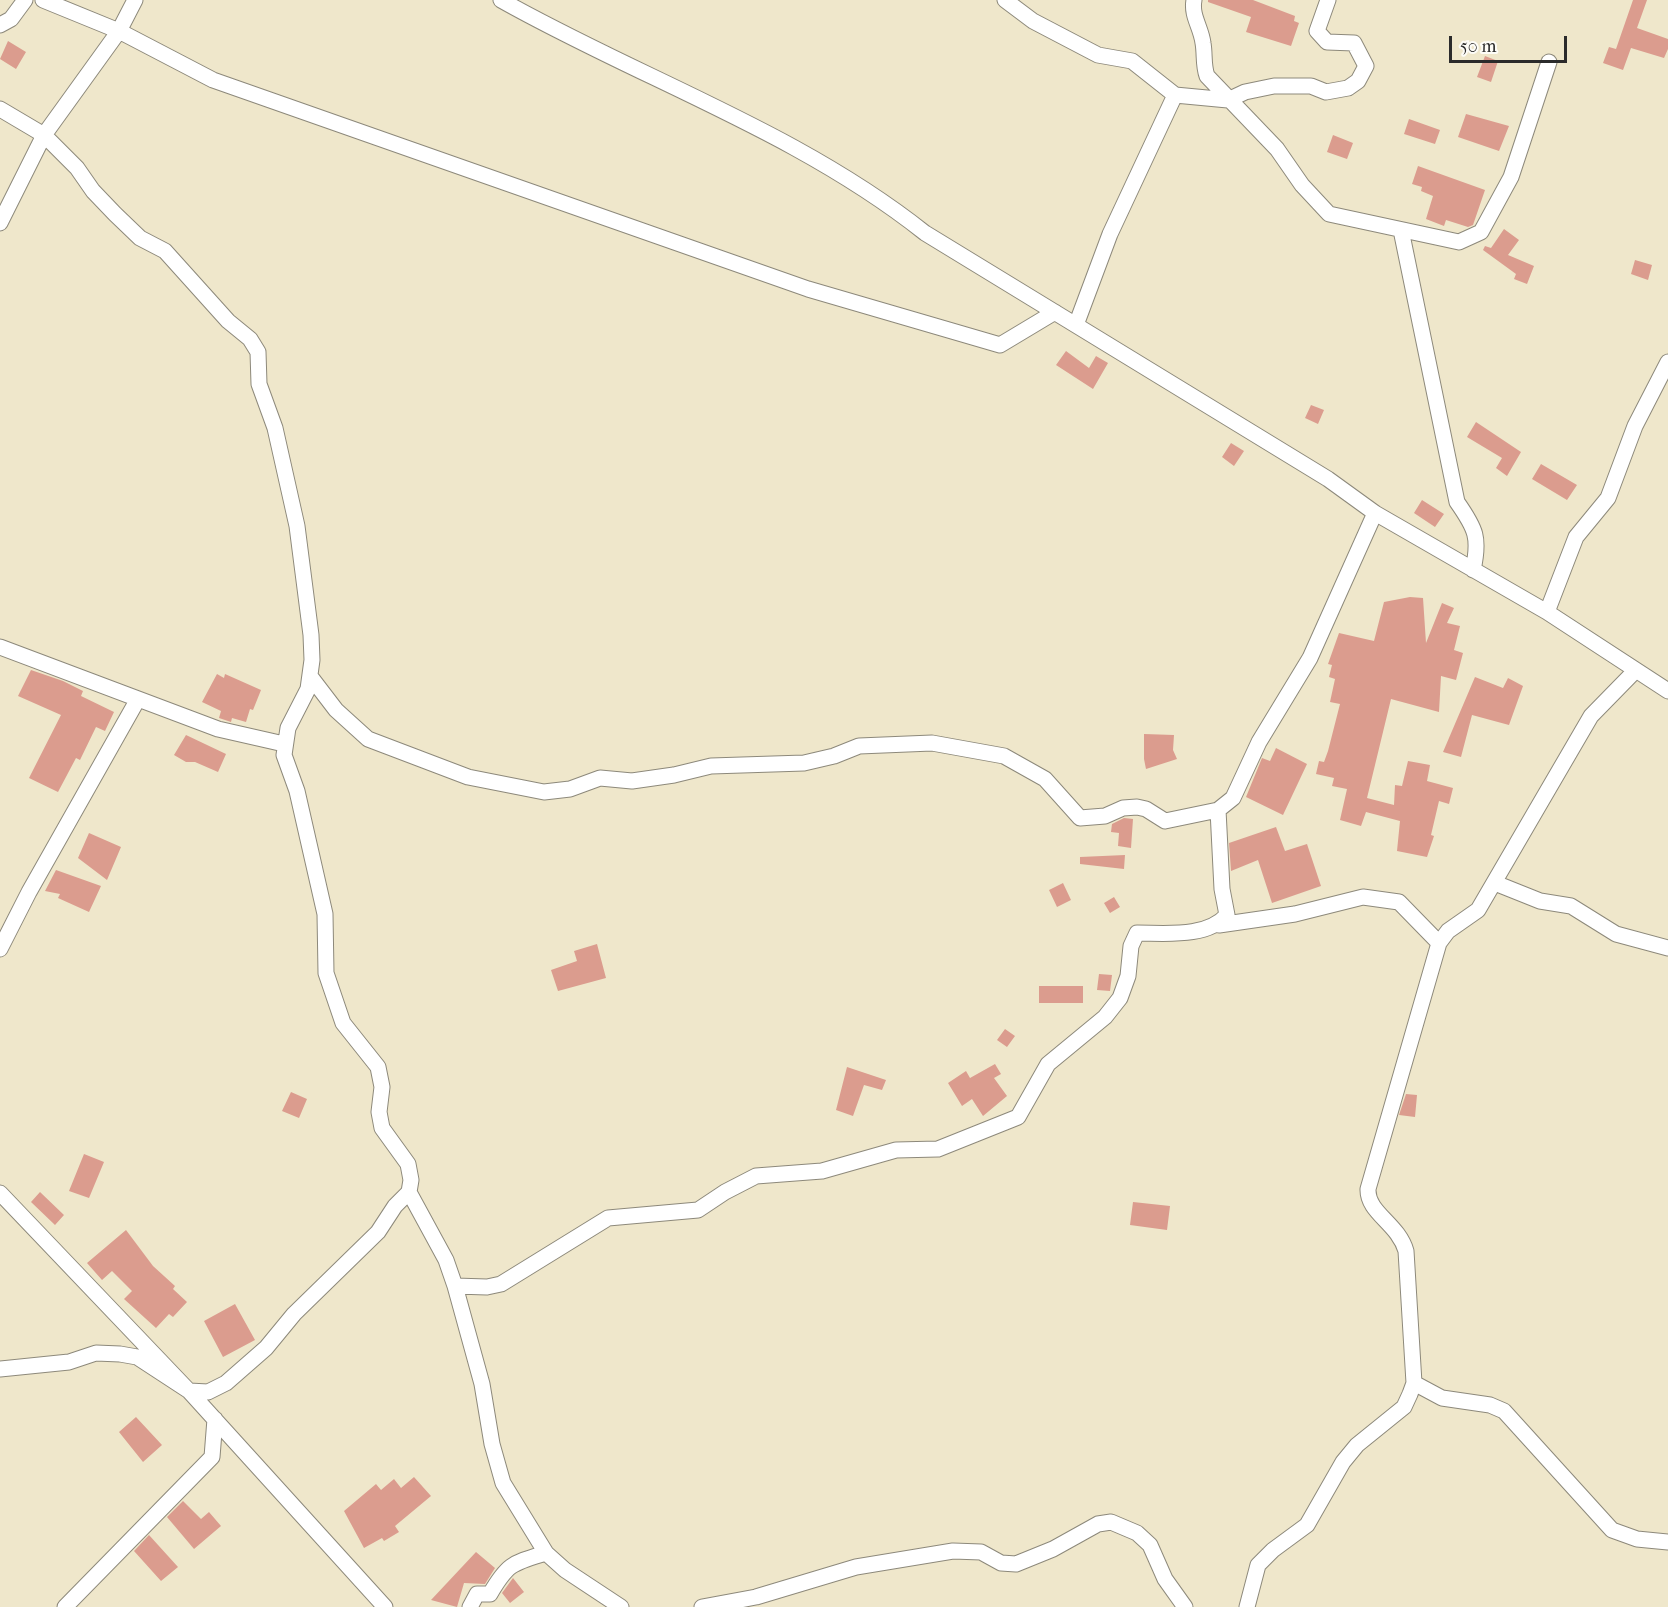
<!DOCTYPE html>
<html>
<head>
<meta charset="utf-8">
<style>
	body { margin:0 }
	#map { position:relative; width:1668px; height:1607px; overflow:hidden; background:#efe7cb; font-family:"IM FELL French Canon",serif }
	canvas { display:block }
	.scale { position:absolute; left:1449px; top:36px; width:118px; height:27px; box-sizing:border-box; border:3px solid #2b2b2b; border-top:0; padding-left:8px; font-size:18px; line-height:21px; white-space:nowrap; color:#2b2b2b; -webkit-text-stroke:4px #fdfcf7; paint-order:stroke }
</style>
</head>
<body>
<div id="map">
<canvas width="1668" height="1607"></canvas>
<div class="scale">50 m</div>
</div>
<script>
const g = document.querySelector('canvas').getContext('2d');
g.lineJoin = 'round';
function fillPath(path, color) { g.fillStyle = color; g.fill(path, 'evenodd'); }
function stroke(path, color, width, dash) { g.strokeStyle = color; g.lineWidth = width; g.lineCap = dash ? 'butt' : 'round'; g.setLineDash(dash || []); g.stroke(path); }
fillPath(new Path2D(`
	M1208,0h45l42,16 -1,5 5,2 -8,23 -45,-14 5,-15 -43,-15z
	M1633,0h14l-10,28 31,11v10l-4,9 -33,-10 -8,22 -20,-7 6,-16 7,2z
	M8,41l18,11 -10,17 -16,-10z
	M1485,56l13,5 -7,21 -14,-5z
	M1466,114l43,12 -10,25 -41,-14z
	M1409,119l31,11 -5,14 -31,-10z
	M1333,135l20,8 -6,16 -20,-7z
	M1418,166l67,24 -12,35 -5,2 -22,-7 -2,6 -18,-7 7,-23 -12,-5 1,-4 -10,-3z
	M1504,229l15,11 -11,15 26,11 -7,18 -13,-5 2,-5 -33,-24 2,-4 6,2z
	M1635,260l17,5 -4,15 -17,-6z
	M1066,351l23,17 7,-12 12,7 -15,26 -37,-24z
	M1311,405l13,5 -6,14 -13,-6z
	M1476,422l45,30 -14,24 -11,-8 6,-10 -35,-21z
	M1231,443l13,8 -10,15 -12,-9z
	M1541,464l36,21 -10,15 -35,-21z
	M1422,500l22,14 -9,13 -21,-14z
	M1410,597l13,1 3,45 16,-40 12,5 -7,15 13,3 -6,24 9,3 -7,27 -15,-4 -2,36 -48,-13 -24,99 27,7 1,-20 7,1 6,-25 22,4 -3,16 26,7 -4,16 -10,-3 -8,34 3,1 -7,21 -30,-6 3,-30 -34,-9 -5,14 -21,-6 7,-31 -15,-3 2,-8 -18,-4 3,-13 5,1 4,-11 12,-47 -10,-2 5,-23 -6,-2 3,-12 -4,-1 11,-31 35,8 10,-39z
	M31,670l32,11 20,10 -2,5 33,16 -9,19 -9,-4 -16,33 -4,-2 -18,34 -29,-14 32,-63 -43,-19z
	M217,674l7,4 1,-4 36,16 -8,20 -3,-1 -4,13 -14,-4 -1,4 -12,-4 2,-7 -19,-9z
	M1475,677l28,11 5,-10 15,8 -14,39 -37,-10 -11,42 -18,-5z
	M1144,734l30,1 -1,15 4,9 -31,10 -2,-10z
	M186,735l40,19 -8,18 -23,-10h-9l-12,-7z
	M1276,748l31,16 -24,51 -37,-18 16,-39 8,3z
	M1124,818l9,1 -2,29 -13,-2 1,-13 -8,-1 1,-8z
	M1276,827l9,24 22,-7 14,42 -49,17 -14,-43 -27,11 -2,-28z
	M89,833l32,14 -14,33 -29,-22z
	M1125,855l-1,14 -44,-5v-7z
	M56,870l45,16 -12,26 -31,-14 2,-4 -15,-3z
	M1063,883l8,17 -14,7 -8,-17z
	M1114,897l6,10 -10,6 -6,-10z
	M597,944l9,34 -48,13 -7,-21 26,-9 -3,-10z
	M1099,974l13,1 -2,16 -13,-1z
	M1039,986h44v17h-44z
	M1005,1029l10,7 -8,11 -10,-7z
	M995,1064l6,10 -7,4 13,18 -24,20 -11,-17 -10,7 -14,-23 18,-12 4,7z
	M847,1067l39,13 -4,10 -18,-5 -11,31 -17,-6z
	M291,1092l16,7 -8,19 -17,-7z
	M1406,1094l11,1 -2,22 -16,-2z
	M84,1154l20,8 -15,36 -20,-7z
	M40,1192l24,23 -9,10 -24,-23z
	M1133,1202l37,4 -3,24 -37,-5z
	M126,1230l27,36 22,20 -2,3 14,13 -14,15 -4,-3 -13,14 -32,-29 8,-8 -20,-20 -10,9 -15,-17z
	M235,1304l20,36 -32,17 -19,-36z
	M136,1417l26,28 -19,17 -24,-30z
	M414,1477l17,19 -36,30 4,6 -15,9 -2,-3 -18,10 -20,-37 32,-27 5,6 13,-11 7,9z
	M183,1501l18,18 8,-7 12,14 -27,23 -27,-32z
	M149,1535l29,32 -17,14 -27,-30z
	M476,1552l19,16 -10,16 -21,-1 -7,24 -26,-7z
	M513,1578l11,14 -14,11 -8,-10z`), '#db9c8e');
const street = new Path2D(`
	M43,0l76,31 94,49 595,209 192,56 55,-33
	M501,0c140,79 297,132 424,233l403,246 47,34 172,99 121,79
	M1005,0l28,21 65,34 34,6 43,34 53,5 17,-8 29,-6h37l15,6 22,-4 10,-7 8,-15 -12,-23 -27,-1 -10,-11 11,-31
	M1194,0c-3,16 7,27 9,43 2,11 0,22 4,33l70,73 25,36 27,29 130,28 22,-10 30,-55 38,-115
	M0,25l11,-6 14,-19
	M0,109l44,26 33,33 16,23 22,23 25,24 25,13 63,70 22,18 8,13 1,32 16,44 22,98 14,109 1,25 -4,29 -20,39 -4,27 13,36 28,123 1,59 17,50 35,44 4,20 -3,25 3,16 26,36 3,16 -2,12 37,68 9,26 27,98 10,60 11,39 43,70 19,17 56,37
	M0,223l44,-88 75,-104 16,-31
	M1401,230l56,272c19,27 23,36 16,68
	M1076,325l34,-91 65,-139
	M1547,612l29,-75 32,-39 27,-72 33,-64
	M0,647l218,82 66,15
	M310,676l26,34 32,29 100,38 76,15 26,-3 30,-11 32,3 42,-6 37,-9 93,-3 30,-7 25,-10 73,-3 72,13 41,23 35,39 25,-2 18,-8 14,-1 9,2 19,12 53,-11
	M1495,883l45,18 31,5 45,28 52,14
	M1219,925l76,-11 68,-17 36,5 40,41
	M0,949l29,-57 109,-193
	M0,1193l189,198 196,216
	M455,1286l32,1 14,-3 107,-66 90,-8 27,-18 31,-16 66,-5 74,-21 42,-1 80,-32 30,-53 57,-47 15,-19 8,-22 3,-30 6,-13c29,0 70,5 90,-18l-5,-26 -4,-79 15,-12 26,-56 51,-84 65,-145
	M0,1369l69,-7 27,-9 24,1 17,3 52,34 19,1 18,-9 40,-35 28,-34 84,-82 17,-26 14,-14
	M1414,1383l28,15 48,7 14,6 108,119 25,9 31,3
	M65,1607l147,-150 3,-38
	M470,1607l7,-13h13c18,-31 23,-31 56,-41
	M702,1607l54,-10 100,-30 97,-16 28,1 20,11 15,1 37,-15 45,-25 13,-2 26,11 13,12 15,34 20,28
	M1247,1607l11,-42 15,-15 34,-25 36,-63 14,-17 47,-38 6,-13 4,-11 -8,-132c-8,-28 -39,-38 -38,-62l71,-246 9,-12 30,-21 113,-194 44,-45`);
stroke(street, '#8d897b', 17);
stroke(street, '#fff', 15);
</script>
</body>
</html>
